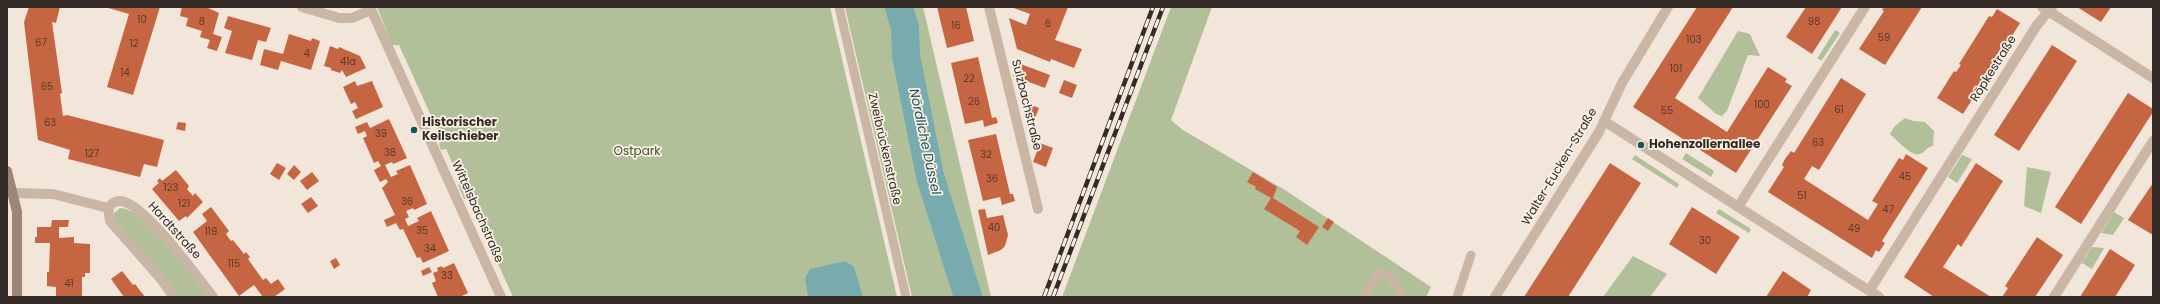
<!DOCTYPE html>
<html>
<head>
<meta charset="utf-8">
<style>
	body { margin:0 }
	#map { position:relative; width:2160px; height:304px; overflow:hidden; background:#f1e6d9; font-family:Poppins,sans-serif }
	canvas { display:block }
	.frame { position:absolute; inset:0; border:8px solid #352b26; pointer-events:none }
</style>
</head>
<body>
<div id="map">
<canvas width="2160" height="304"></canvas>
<div class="frame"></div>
</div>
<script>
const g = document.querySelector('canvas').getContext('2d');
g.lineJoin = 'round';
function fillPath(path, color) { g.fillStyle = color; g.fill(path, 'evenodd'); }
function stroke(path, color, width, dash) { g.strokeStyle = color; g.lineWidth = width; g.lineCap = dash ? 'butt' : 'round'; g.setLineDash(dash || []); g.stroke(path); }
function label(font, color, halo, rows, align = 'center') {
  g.font = font + ' Poppins,sans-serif'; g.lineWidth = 3.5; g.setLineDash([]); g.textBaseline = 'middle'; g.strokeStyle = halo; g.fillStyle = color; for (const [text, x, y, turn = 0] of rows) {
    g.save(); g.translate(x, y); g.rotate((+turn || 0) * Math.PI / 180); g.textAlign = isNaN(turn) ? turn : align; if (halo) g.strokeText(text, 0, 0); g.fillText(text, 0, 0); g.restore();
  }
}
fillPath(new Path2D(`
	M377,7h453l67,290h-384l-44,-98h-5l-6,-14 3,-3 -15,-33 -5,1 -2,-6 3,-4 -43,-95h-7z
	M845,7h78l68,290h-79z
	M1171,7h41l-41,113 12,10 102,60 146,97 -5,10h-364z
	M1835,30l5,3 -18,27 -5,-1z
	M1738,31l12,3 10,22 -12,-1 -21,56 -5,5 -6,-2 -18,-16z
	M1905,118l8,3 12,1 9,9 -1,15c-7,1 -7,6 -13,8 -9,3 -23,-14 -30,-20l4,-7z
	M1686,153l28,18 -3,6 -29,-18z
	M1635,155l44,29 -2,4 -45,-29z
	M1962,155l10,4 -15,24 -9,-6z
	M2027,167l24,5 -10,41 -17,-7z
	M120,208c26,0 72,68 88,89h-29l-15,-21 -51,-57v-5z
	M1719,209l32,20 -2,4 -33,-20z
	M2114,212l10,6 -11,17 -12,-2z
	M2092,247l12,1 -12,21 -10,-6z
	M1633,256l34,18 -17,23h-47z`), '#b2c099');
fillPath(new Path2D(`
	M845,261l9,6 9,30h-55l-3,-19 5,-9z`), '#78abae');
stroke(new Path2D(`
	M899,7l6,21 1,28 24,120 38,121`), '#78abae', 28);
fillPath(new Path2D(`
	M29,7h31l-4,16 -4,-1 10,71 -2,1 3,22 4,-1 97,25 -7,27 -13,-3 -4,13 -72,-18 2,-9 -32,-10 -14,-118z
	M105,7h55l-27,88 -26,-8 22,-73z
	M182,7h24l13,6 -6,21 9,3 -5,14 -10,-3 3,-8 -10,-3 2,-6 -16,-5 2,-8 -8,-2z
	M937,7h29l8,34 -27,7z
	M1011,7h57l-13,33 27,9 -8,19 -23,-9 -1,3 -33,-13 -8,-31 17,7 4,-11z
	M1697,7h36l-58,91 52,34 41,-65 19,12 -2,3 7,4 -56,87 -103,-66z
	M1806,7h36l-30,47 -26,-17z
	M1884,7h38l-37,58 -26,-16 25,-38 -2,-1z
	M2077,7h34l-10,15z
	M1997,9l23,14 -36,58h1l-4,7 -1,-1 -17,27 -26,-16 17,-27 2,1 5,-7 -2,-1 30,-48 3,1z
	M228,16l43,12 -5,14 -8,-2 -6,20 -27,-7 7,-22 -8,-3z
	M289,34l22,7 1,-3 8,3 -9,29 -30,-9 -3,9 -18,-5 4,-16 19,5z
	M2052,45l25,16 -58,90 -25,-16z
	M330,46l8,3 1,-2 21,9 6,12 -20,9 -4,-7 -2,3 -9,-3v-2l-7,-2z
	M978,57l14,61 4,-1 2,6 -14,4 -1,-7 -18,4 -14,-61z
	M1018,63l32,12 -5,13 -32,-12z
	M1841,78l25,16 -47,76 -7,-4 -8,13 64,41 10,-16 -6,-3 27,-43 4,2 3,-6 22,14 -46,73 3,2 -6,9 -3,-2 -4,8 -104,-66 16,-25 -2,-2 3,-6 6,-8 3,2z
	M1064,80l13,5 -5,13 -13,-5z
	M355,81l2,5 15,-5 11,26 -27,12 -4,-8 6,-3 -3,-6 -4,2 -8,-17z
	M2128,93l25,16v3l-72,112 -26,-17z
	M1031,105l8,3 -4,10 -7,-3z
	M389,119l18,39 -14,6 -1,-2 -7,3 6,12 7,-3 -2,-3 14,-6 17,39 -13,6 -1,-2 -7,3 3,6 -4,2 3,7 11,-5 -2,-3 14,-7 18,40 -26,12 -3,-6 -3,1 -14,-29 -3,1 -4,-7 -9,4 -3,-7 11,-5 -13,-27 6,-6 -2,-3 -6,3 -6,-12 7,-4 -3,-5 -4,2 -11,-25 4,-2 -2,-5 -7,3 -3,-7 12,-5 3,6z
	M178,122l8,1 -1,8 -9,-2z
	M996,134l14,60h3l2,7 -13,4 -2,-8 -17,4 -15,-61z
	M1040,143l13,5 -7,19 -13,-5z
	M277,163l9,5 -7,12 -9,-6z
	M1610,163l31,20 -73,114h-44z
	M1976,163l27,18 -42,66 -3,-3 -15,23 48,30h-57l-30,-20z
	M294,165l7,7 -7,8 -7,-6z
	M176,170l13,16 -2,3 6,7 2,-3 8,9 -16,16 -1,-2 -7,5 -27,-32 7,-6 -2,-2 3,-3 2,3z
	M312,172l7,9 -12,9 -7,-9z
	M1253,172l24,15 -4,11 46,29 -12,18 -11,-8 4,-6 -36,-22 7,-11 -16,-9 1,-2 -9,-5z
	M2153,183v52l-25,-15z
	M311,197l7,9 -10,7 -7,-9z
	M211,207l18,24 -3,3 5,7 2,-1 11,14 2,-2 4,5 -2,2 15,21 3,-2 5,6 7,-5 7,10 -11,8h-11l-9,-12 -15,11 -46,-64 14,-11 -5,-7z
	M1692,207l48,30 -24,37 -47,-30z
	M985,209l2,9 16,-3 5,20 -3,11 -4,4 -13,5 -10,-45z
	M1328,218l6,4 -6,9 -6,-4z
	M52,220h17l-1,7h-9v11l15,-1v6l16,1v29h-5v4h-3v20h-26v-10l-9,-1v-14h2l1,-29h-15v-6h2v-10h14z
	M2037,237l26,18 -28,42h-33l6,-9 -3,-2z
	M2110,249l25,16 -20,32h-35z
	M336,258l4,7 -6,4 -4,-8z
	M454,263l14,30 -8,4h-22l-6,-14 4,-2 -3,-8 5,-2 -1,-3 5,-2 1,2z
	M429,267l3,5 -9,4 -2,-5z
	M122,271l11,14 2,-1 10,13h-21l-13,-18z
	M1783,271l28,19 -4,7h-41z`), '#c66542');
stroke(new Path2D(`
	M839,7l67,290
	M1363,297l17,-24c12,1 17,15 23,24
	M1457,297l14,-42`), '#c9b6a5', 9);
stroke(new Path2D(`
	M302,7l37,11h13l19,-8
	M370,7l131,290
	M989,7l49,202
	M2042,7l111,71
	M1604,121l275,176
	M14,193l39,1 55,14
	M1738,207l127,-200
	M1869,291l168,-266 15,-18
	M174,297l-13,-18 -51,-58 -2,-13c3,-4 7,-7 12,-7 23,0 78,77 93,96
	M1495,297l104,-165 23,-49 46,-76
	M2054,297l99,-156`), '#c9b6a5', 10);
stroke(new Path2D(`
	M7,171l10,41v85`), '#9d8577', 10);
const rail = new Path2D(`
	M1044,297l109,-290
	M1053,297l110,-290`);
stroke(rail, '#352b26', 4.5);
stroke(rail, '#f9f0e5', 3, [9]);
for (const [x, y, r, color] of [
	[414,130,4,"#1c5156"],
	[1641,145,4,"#1c5156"]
]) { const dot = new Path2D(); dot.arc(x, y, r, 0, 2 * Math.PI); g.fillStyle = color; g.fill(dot); stroke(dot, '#f9f0e5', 1.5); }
label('10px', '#593a2d', null, [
	["10",142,20],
	["8",202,22],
	["98",1814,22],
	["6",1048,24],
	["16",956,26],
	["59",1884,38],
	["103",1694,40],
	["67",41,43],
	["12",134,44],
	["4",307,54],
	["41a",348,62],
	["101",1676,69],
	["14",125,73],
	["22",969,79],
	["65",47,87],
	["26",974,102],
	["100",1762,105],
	["61",1839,110],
	["55",1667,111],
	["63",50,123],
	["39",381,134],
	["63",1818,143],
	["38",390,153],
	["127",92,154],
	["32",986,155],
	["45",1905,177],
	["36",992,179],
	["123",171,188],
	["51",1802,196],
	["36",407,202],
	["121",184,204],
	["47",1888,210],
	["40",994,228],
	["49",1854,229],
	["35",422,231],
	["119",211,232],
	["30",1705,241],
	["34",430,249],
	["115",234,264],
	["33",447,276],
	["41",69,284]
]);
label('12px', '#352b26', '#f9f0e5', [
	["Röpkestraße",1994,69,-58],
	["Sulzbachstraße",1026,105,76],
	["Zweibrückenstraße",884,149,77],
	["Walter-Eucken-Straße",1560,167,-59],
	["Wittelsbachstraße",477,212,66],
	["Hardtstraße",174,231,48]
]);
label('bold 12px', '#352b26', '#f9f0e5', [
	["Historischer",422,123],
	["Keilschieber",422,137],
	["Hohenzollernallee",1649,145]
], 'left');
label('12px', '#43532a', '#f9f0e5', [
	["Ostpark",637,152]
]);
label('italic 13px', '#1c5156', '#f9f0e5', [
	["Nördliche Düssel",924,142,78]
]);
</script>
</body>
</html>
